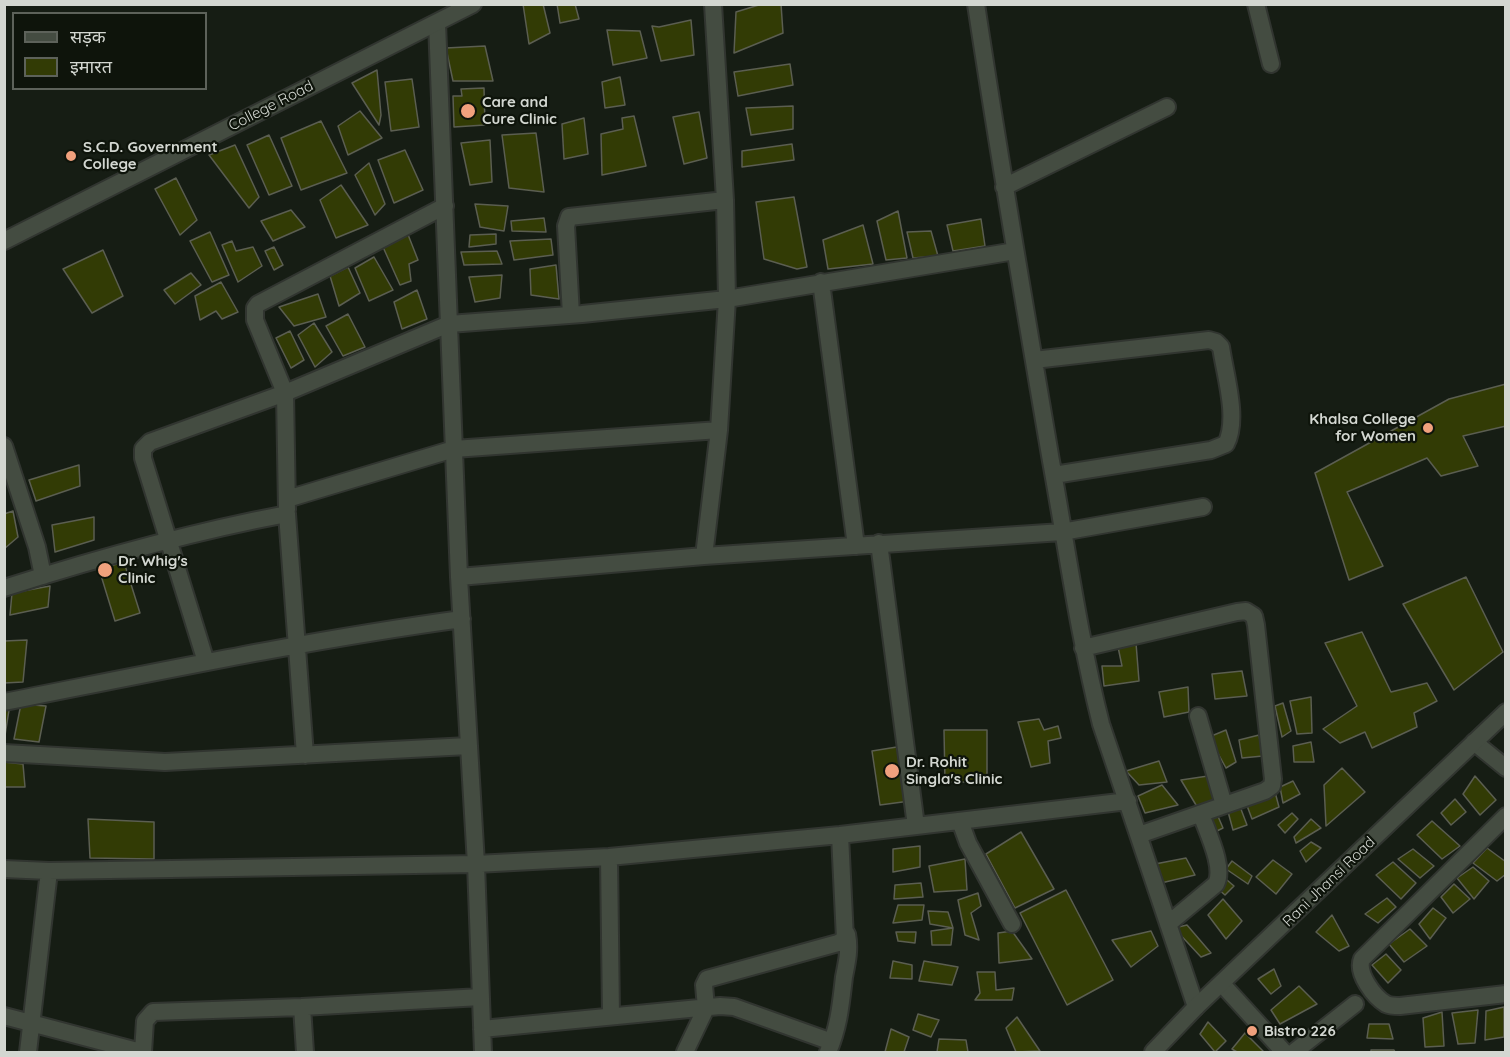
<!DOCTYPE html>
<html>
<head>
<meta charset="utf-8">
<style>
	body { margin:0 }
	#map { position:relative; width:1510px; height:1057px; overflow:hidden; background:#161d14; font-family:Quicksand,"Noto Sans Devanagari",sans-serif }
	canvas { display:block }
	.frame { position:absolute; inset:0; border:6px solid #d3d7d1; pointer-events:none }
	.legend { position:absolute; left:12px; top:12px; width:195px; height:78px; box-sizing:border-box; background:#0e140b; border:2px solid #5d625a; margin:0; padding:8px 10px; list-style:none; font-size:18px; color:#d3d7d1 }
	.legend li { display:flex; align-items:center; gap:12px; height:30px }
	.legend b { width:30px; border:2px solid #5d625a }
</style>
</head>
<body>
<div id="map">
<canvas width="1510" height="1057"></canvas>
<div class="frame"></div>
<ul class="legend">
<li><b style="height:8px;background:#444c41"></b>सड़क</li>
<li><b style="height:16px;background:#323b05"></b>इमारत</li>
</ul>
</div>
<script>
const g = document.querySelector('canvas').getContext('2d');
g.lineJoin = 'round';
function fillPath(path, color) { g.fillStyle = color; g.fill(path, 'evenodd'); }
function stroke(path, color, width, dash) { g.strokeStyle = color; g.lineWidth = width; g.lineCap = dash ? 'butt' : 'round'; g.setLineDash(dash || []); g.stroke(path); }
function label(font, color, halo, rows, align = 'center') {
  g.font = font + ' Quicksand,sans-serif'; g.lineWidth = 4.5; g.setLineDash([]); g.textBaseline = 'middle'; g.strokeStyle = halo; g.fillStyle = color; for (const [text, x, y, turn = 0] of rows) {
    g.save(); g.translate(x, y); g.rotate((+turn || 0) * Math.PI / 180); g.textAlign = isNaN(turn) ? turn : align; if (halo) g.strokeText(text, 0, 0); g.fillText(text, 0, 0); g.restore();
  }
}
const building = new Path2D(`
	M523,4h20l7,29 -21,11z
	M557,4h18l4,15 -19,4z
	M762,4h19l2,29 -49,20 2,-41z
	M691,20l3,35 -33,6 -9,-35 7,1z
	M607,30l33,1 7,27 -34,7z
	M485,46l8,35h-40l-7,-33z
	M790,64l3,21 -55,11 -4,-24z
	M377,70l4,45 -2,10 -27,-42z
	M620,77l5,28 -20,3 -3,-26z
	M412,79l7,48 -28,4 -6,-49z
	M484,88l1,37 -31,2 -1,-31h9l-1,-7z
	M793,106v23l-42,6 -5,-27z
	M360,111l22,27 -34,17 -10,-29z
	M699,112l8,46 -23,6 -11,-47z
	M634,116l12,50 -44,9 -1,-41 22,-5 -1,-11z
	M584,118l4,36 -24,5 -2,-35z
	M321,121l26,52 -46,17 -20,-52z
	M536,133l8,59 -35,-4 -7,-53z
	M269,135l23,51 -23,9 -22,-50z
	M490,140l2,42 -22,3 -9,-42z
	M792,144l2,16 -52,7v-16z
	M235,145l24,52 -10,11 -40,-53z
	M405,150l18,40 -29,13 -16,-43z
	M369,163l16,41 -10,11 -20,-40z
	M176,178l21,42 -17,15 -25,-46z
	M341,185l27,40 -32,13 -16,-38z
	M794,197l13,70 -10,2 -33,-10 -8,-57z
	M475,204l33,2 -4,25 -24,-4z
	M291,210l14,17 -32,14 -12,-20z
	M898,211l9,47 -21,2 -9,-39z
	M544,218l2,14 -34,-1 -1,-10z
	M981,219l4,27 -32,5 -6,-26z
	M863,225l10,39 -45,5 -5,-29z
	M931,231l7,25 -25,2 -6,-26z
	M210,232l19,43 -17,7 -22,-41z
	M407,232l11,28 -9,4 2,17 -11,4 -17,-38z
	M496,234v10l-27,3 1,-12z
	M551,239l2,16 -39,5 -4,-19z
	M232,241l4,10 17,-4 9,19 -24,16 -16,-37z
	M274,247l9,18 -9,5 -9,-19z
	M103,250l20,46 -31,17 -29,-44z
	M497,251l5,13 -38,1 -3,-13z
	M374,257l19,33 -24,11 -14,-33z
	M556,265l3,34 -28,-4 -1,-26z
	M348,267l12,26 -21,13 -9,-30z
	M191,273l10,12 -26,19 -11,-14z
	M502,275l-2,23 -25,4 -6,-25z
	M221,282l17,30 -16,7 -6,-8 -16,9 -5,-24z
	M417,290l10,29 -25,10 -8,-27z
	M318,294l8,23 -32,9 -15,-19z
	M348,314l17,33 -22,9 -17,-30z
	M314,323l18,29 -17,15 -17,-32z
	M290,331l14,29 -13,8 -15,-30z
	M1506,384v42l-43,10 15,30 -37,10 -14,-18 -80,34 36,74 -34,14 -34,-107 134,-74z
	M79,465l1,21 -44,15 -7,-21z
	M13,511l5,26 -14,12v-35z
	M94,517v23l-39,12 -3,-27z
	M124,562l16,51 -25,8 -16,-52z
	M1466,577l37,75 -49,38 -51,-86z
	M50,586l-2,21 -38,8 2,-22z
	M1362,632l29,60 36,-9 10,18 -23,12 3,14 -45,21 -7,-16 -25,11 -17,-14 34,-23 -32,-63z
	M27,640l-4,42 -19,1v-42z
	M1136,643l3,38 -35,5 -2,-20h20l-4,-19z
	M1242,671l5,25 -32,3 -3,-25z
	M1188,687l1,25 -25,5 -5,-25z
	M1311,697l1,36 -15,1 -7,-33z
	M1283,703l8,28 -9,6 -7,-31z
	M21,704l25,2 -7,36 -25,-3z
	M4,710h5l-5,32z
	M1039,719l5,11 14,-4 3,12 -13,3 2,22 -19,4 -13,-45z
	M944,730h43v52h-42z
	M1226,730l10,32 -10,6 -17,-31z
	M1259,735l4,21 -21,2 -3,-18z
	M1311,742l3,20h-20l-1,-16z
	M903,746l7,55 -30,4 -8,-54z
	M1159,761l8,21 -28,3 -13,-14z
	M4,762l19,2 2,23h-21z
	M1342,768l23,24 -39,34 -2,-41z
	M1208,776l8,27 -20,2 -15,-25z
	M1475,776l21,24 -16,15 -17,-21z
	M1293,781l7,13 -17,9 -3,-16z
	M1162,785l16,20 -33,8 -7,-17z
	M1275,792l4,15 -27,12 -6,-16z
	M1455,799l11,13 -15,13 -10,-12z
	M1239,804l8,21 -14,5 -6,-22z
	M1292,813l6,6 -13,14 -7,-8z
	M1217,814l6,14 -6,3 -8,-14z
	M88,819l66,3v37l-64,-1z
	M1311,819l10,9 -25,15 -2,-6z
	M1432,821l28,25 -18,13 -25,-24z
	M1021,832l33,57 -39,19 -29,-54z
	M1311,842l10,6 -15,14 -6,-11z
	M920,846v21l-27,5v-23z
	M1487,848l19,14v12l-9,7 -24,-18z
	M1413,849l21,17 -14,12 -22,-19z
	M1186,858l9,17 -34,8 -6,-19z
	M965,859l2,31 -33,2 -5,-26z
	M1273,860l19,14 -16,20 -20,-17z
	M1232,861l20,15 -4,8 -22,-15z
	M1393,862l23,21 -15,16 -25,-24z
	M1473,867l16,14 -15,18 -17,-21z
	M1227,880l7,6 -9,9 -7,-6z
	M921,883l2,14 -29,2 1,-14z
	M1454,884l16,15 -17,14 -12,-16z
	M1066,890l47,90 -46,25 -47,-92z
	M978,893l3,13 -10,7 8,27 -14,-5 -7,-35z
	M1387,898l9,9 -18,16 -13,-9z
	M1223,899l19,22 -16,18 -18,-24z
	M898,905h26l-2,15 -29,3z
	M1433,908l13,10 -16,21 -11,-15z
	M928,911l20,1 5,16 -23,-4z
	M1332,915l17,31 -10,5 -23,-19z
	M1187,925l24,28 -10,4 -27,-29z
	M953,928l-2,17h-19l-1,-14z
	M1410,929l17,17 -23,16 -15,-18z
	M1012,931l20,28 -33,4 -1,-30z
	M1151,931l7,15 -27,21 -19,-27z
	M896,932h20l-1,11 -17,-2z
	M1386,954l15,16 -13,13 -16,-18z
	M893,961l19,4v14l-22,-1z
	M924,961l34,6 -6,18 -33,-4z
	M1274,969l7,17 -10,8 -13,-15z
	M977,972h18l1,18 18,-2 -2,12h-37l5,-7z
	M1299,986l18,18 -37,20 -9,-14z
	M1504,1007v30l-19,3 1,-29z
	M1478,1010l-3,33 -17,1 -6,-31z
	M1442,1012l2,34 -19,1 -2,-29z
	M918,1014l21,6 -8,17 -18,-7z
	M1017,1017l23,34 -24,1 -10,-24z
	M1208,1022l18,19 -11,11 -15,-18z
	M1369,1024h20l4,15 -26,-1z
	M891,1029l18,8 -5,15h-19z
	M1245,1033l18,18 -1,1h-25l-5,-3z
	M939,1039l27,1 2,12h-31z
	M1371,1050h23l1,2h-24z`);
fillPath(building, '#323b05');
stroke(building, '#5b5e51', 1.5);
const minor = new Path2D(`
	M976,4c23,153 49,305 75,457 16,88 28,176 50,263l95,283
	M1256,4l15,60
	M437,23l22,554 17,287 7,188
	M1004,187l163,-80
	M821,282l35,264
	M571,315l-5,-89 3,-9 156,-17
	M1034,360l175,-20 7,2 5,5c4,28 18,72 5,97l-15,6 -157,25
	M4,446l33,101 6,29
	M287,499l167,-50 265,-19
	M287,510l-2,-117 -30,-73v-12l3,-4 187,-98
	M879,543l37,283
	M704,556l15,-126 8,-131 -2,-99 -12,-196
	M459,577l245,-21 358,-24 141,-25
	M4,588c94,-30 187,-56 283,-74l18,241
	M1083,648l154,-36 9,-1 8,5 2,9 17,154 -1,7 -7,5 -126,44
	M206,662l-63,-204v-9l7,-7 135,-49 164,-69 133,-10 145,-15 288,-48
	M4,702c153,-30 304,-62 458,-83
	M1198,716l26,89
	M1474,742l32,26
	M4,753l161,9 303,-16
	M1506,816l-144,143c-6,14 12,38 24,45 4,2 10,2 14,2l106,-12
	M960,821l8,22 44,81
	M609,857l2,159
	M4,869l45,2 427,-7 133,-7 231,-22 288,-34
	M1168,924l48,-40c9,-17 -9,-52 -15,-70
	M1222,984l62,68
	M302,1007l3,45
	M4,1016l137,36
	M482,1029l238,-23 14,1 98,35
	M28,1052l21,-181
	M143,1052l2,-31 8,-9 149,-5 179,-10
	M685,1052l21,-44 -2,-23 3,-6 131,-36 7,-4 -5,-104
	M828,1052c11,-25 13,-49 16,-75 3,-15 6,-28 3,-43
	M1294,1052l61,-48`);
const tertiary = new Path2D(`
	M4,241l469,-237
	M1153,1052l43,-45 310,-295`);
stroke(minor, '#313530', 20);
stroke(tertiary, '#313530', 20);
stroke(minor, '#444c41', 16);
stroke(tertiary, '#444c41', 16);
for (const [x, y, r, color] of [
	[468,111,8,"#f1a17d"],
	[71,156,6,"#f1a17d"],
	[1428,428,6,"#f1a17d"],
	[105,570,8,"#f1a17d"],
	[892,771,8,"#f1a17d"],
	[1252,1031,6,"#f1a17d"]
]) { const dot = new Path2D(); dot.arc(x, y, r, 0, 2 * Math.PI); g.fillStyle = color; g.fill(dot); stroke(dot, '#0e140b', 2); }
label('bold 15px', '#d3d7d1', '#0e140b', [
	["Care and",482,102],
	["Cure Clinic",482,119],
	["S.C.D. Government",83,147],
	["College",83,164],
	["Khalsa College",1416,419,"right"],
	["for Women",1416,436,"right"],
	["Dr. Whig's",118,561],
	["Clinic",118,578],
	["Dr. Rohit",906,762],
	["Singla's Clinic",906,779],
	["Bistro 226",1264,1031]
], 'left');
label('15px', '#d3d7d1', '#0e140b', [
	["College Road",271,106,-27],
	["Rani Jhansi Road",1329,882,-44]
]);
</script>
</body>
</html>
